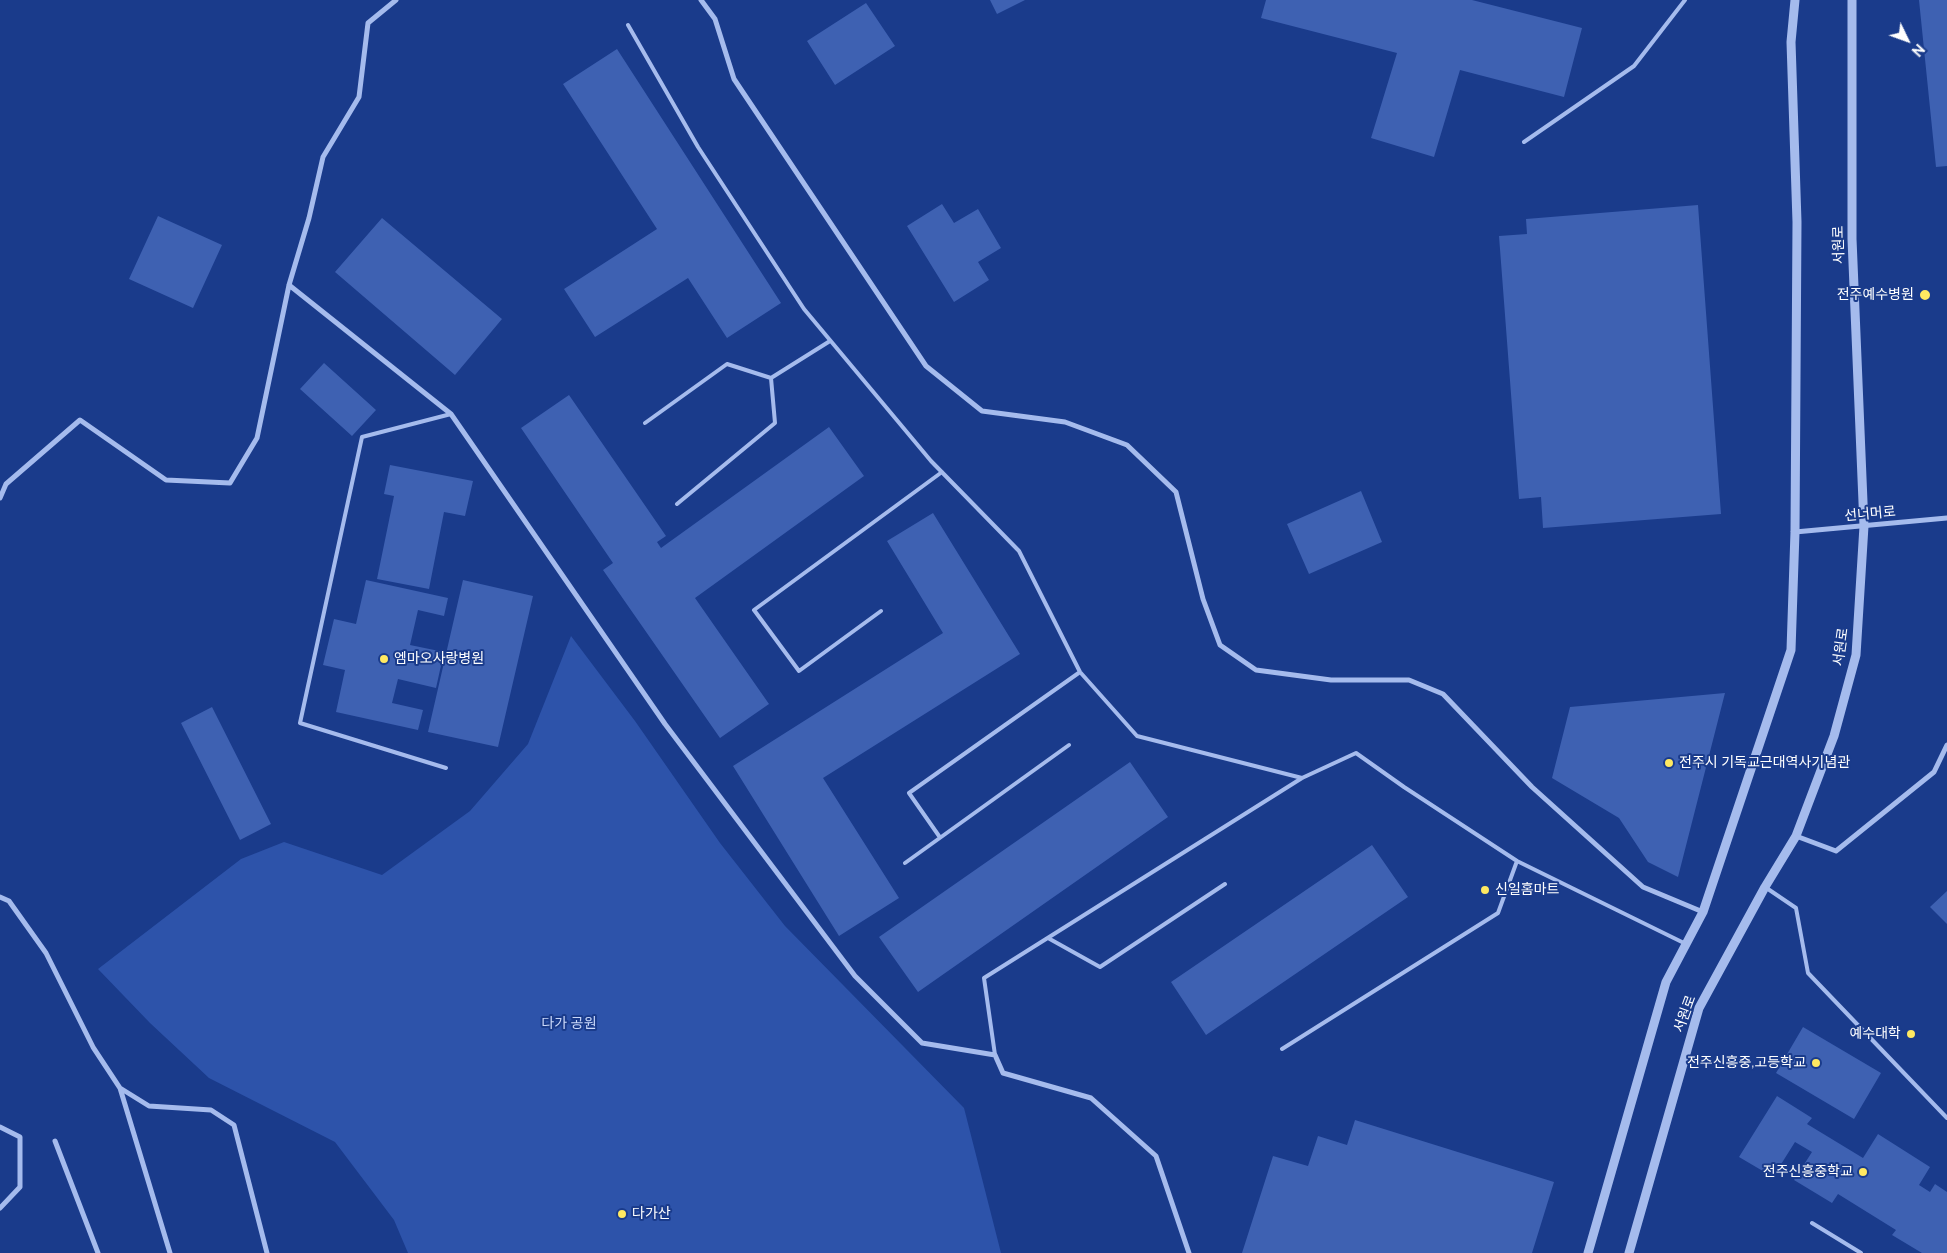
<!DOCTYPE html>
<html>
<head>
<meta charset="utf-8">
<style>
	body { margin:0 }
	#map { position:relative; width:1947px; height:1253px; overflow:hidden; background:#1a3b8b; font-family:Raleway,sans-serif }
	canvas { display:block }
	.north { position:absolute; left:1882px; top:15px; width:50px; height:50px; -webkit-text-stroke:4px #1a3b8b; paint-order:stroke; rotate:132deg; font-size:14px; font-weight:700; line-height:20px; text-align:center; color:#fff }
	.north::after { content:''; display:block; margin:auto; width:18px; height:22px; background:#fff; clip-path:polygon(50% 0,100% 100%,50% 72%,0 100%) }
</style>
</head>
<body>
<div id="map">
<canvas width="1947" height="1253"></canvas>
<div class="north">N</div>
</div>
<script>
const g = document.querySelector('canvas').getContext('2d');
g.lineJoin = 'round';
function fillPath(path, color) { g.fillStyle = color; g.fill(path, 'evenodd'); }
function stroke(path, color, width, dash) { g.strokeStyle = color; g.lineWidth = width; g.lineCap = dash ? 'butt' : 'round'; g.setLineDash(dash || []); g.stroke(path); }
function label(font, color, halo, rows, align = 'center') {
  g.font = font + ' Raleway,"Noto Sans KR",sans-serif'; g.lineWidth = 4; g.setLineDash([]); g.textBaseline = 'middle'; g.strokeStyle = halo; g.fillStyle = color; for (const [text, x, y, turn = 0] of rows) {
    g.save(); g.translate(x, y); g.rotate((+turn || 0) * Math.PI / 180); g.textAlign = isNaN(turn) ? turn : align; if (halo) g.strokeText(text, 0, 0); g.fillText(text, 0, 0); g.restore();
  }
}
fillPath(new Path2D(`
	M571,636l64,85 85,122 65,83 179,182 37,145h-593l-14,-33 -59,-78 -126,-64 -59,-55 -52,-54 143,-110 43,-17 98,33 88,-64 58,-67z`), '#2d53aa');
fillPath(new Path2D(`
	M990,0h35l-28,14z
	M1266,0h206l110,28 -18,69 -104,-27 -26,87 -63,-19 26,-85 -136,-35z
	M1919,0h28v166l-11,1z
	M866,3l29,43 -60,39 -28,-44z
	M617,49l164,254 -54,35 -39,-60 -93,59 -31,-48 93,-60 -94,-145z
	M942,204l12,19 24,-14 23,39 -23,14 11,18 -35,22 -47,-76z
	M1698,205l23,309 -178,14 -2,-31 -22,2 -20,-263 28,-2 -1,-15z
	M158,216l64,29 -29,63 -64,-29z
	M382,218l120,101 -47,56 -120,-103z
	M324,363l52,47 -24,26 -52,-47z
	M569,395l97,141 -9,6 4,6 168,-121 35,49 -169,122 74,106 -49,34 -117,-168 10,-7 -92,-135z
	M390,465l83,16 -8,35 -21,-4 -15,77 -52,-10 17,-83 -10,-2z
	M1361,491l21,51 -73,32 -22,-50z
	M933,513l87,141 -197,124 76,120 -60,38 -106,-170 210,-133 -56,-92z
	M366,580l82,18 -4,18 -26,-6 -8,35 34,7 -8,36 -38,-9 -6,24 31,7 -5,20 -82,-18 9,-42 -22,-5 11,-46 22,5z
	M463,580l70,16 -35,151 -70,-15z
	M1725,693l-47,184 -30,-15 -29,-44 -67,-40 18,-71z
	M212,707l59,117 -31,16 -59,-117z
	M1130,762l38,55 -250,175 -39,-55z
	M1372,845l36,52 -202,138 -35,-53z
	M1947,891v33l-17,-17z
	M1803,1027l78,46 -27,46 -78,-46z
	M1777,1096l35,22 -5,6 56,34 15,-24 52,33 -11,18 11,7 5,-8 12,8v61h-25l-30,-18 4,-5 -58,-36 -6,9 -38,-23 18,-28 -17,-10 -22,35 -34,-20z
	M1355,1120l199,62 -22,71h-290l31,-97 35,10 10,-30 29,9z`), '#3e61b2');
stroke(new Path2D(`
	M628,25l70,122 106,162 127,152 88,90 61,121 57,64 165,42
	M1524,142l110,-76 51,-66
	M645,423l82,-59 44,14
	M677,504l98,-81 -4,-45 59,-37
	M881,611l-82,60 -45,-61 188,-138
	M446,768l-146,-45 62,-286 89,-23
	M939,836l-30,-43 171,-121
	M905,863l164,-118
	M1765,887l31,21 12,65 139,145
	M1048,938l52,29 125,-83
	M1282,1049l216,-136 19,-52
	M995,1055l-11,-77 318,-200 54,-25 48,34 113,74 169,83
	M1812,1223l49,30`), '#a5bbed', 4);
stroke(new Path2D(`
	M701,0l14,19 19,60 192,287 56,45 83,11 62,23 49,47 27,107 17,46 36,25 75,10h78l34,14 89,93 111,100 60,25
	M289,285l162,129 214,310 190,252 67,67 73,12 8,18 88,25 65,58 33,97
	M0,498l6,-14 74,-64 86,60 64,3 27,-45 32,-153 20,-67 14,-61 36,-60 9,-74 28,-23
	M1795,532l152,-14
	M1796,836l40,15 98,-79 13,-27
	M0,897l9,4 37,52 47,94 27,41 29,18 62,4 23,15 33,128
	M120,1088l50,165
	M0,1127l20,10v50l-20,21
	M55,1141l43,112`), '#a5bbed', 5);
stroke(new Path2D(`
	M1588,1253l78,-271 37,-70 88,-262 4,-118 2,-310 -6,-180 4,-42
	M1629,1253l70,-245 66,-121 31,-51 38,-100 22,-81 8,-129 -12,-287v-239`), '#a5bbed', 9);
for (const [x, y, r, color] of [
	[1925,295,6,"#ffe961"],
	[384,659,5,"#ffe961"],
	[1669,763,5,"#ffe961"],
	[1485,890,5,"#ffe961"],
	[1911,1034,5,"#ffe961"],
	[1816,1063,5,"#ffe961"],
	[1863,1172,5,"#ffe961"],
	[622,1214,5,"#ffe961"]
]) { const dot = new Path2D(); dot.arc(x, y, r, 0, 2 * Math.PI); g.fillStyle = color; g.fill(dot); stroke(dot, '#1a3b8b', 2); }
label('14px', '#fff', '#1a3b8b', [
	["서원로",1839,245,-91],
	["선너머로",1870,514,-5],
	["서원로",1841,647,-82],
	["서원로",1685,1014,-70]
]);
label('14px', '#fff', '#1a3b8b', [
	["전주예수병원",1914,295],
	["엠마오사랑병원",394,659,"left"],
	["전주시 기독교근대역사기념관",1679,763,"left"],
	["신일홈마트",1495,890,"left"],
	["예수대학",1901,1034],
	["전주신흥중,고등학교",1806,1063],
	["전주신흥중학교",1853,1172],
	["다가산",632,1214,"left"]
], 'right');
label('14px', '#cbd9fa', '#1a3b8b', [
	["다가 공원",569,1024]
]);
</script>
</body>
</html>
